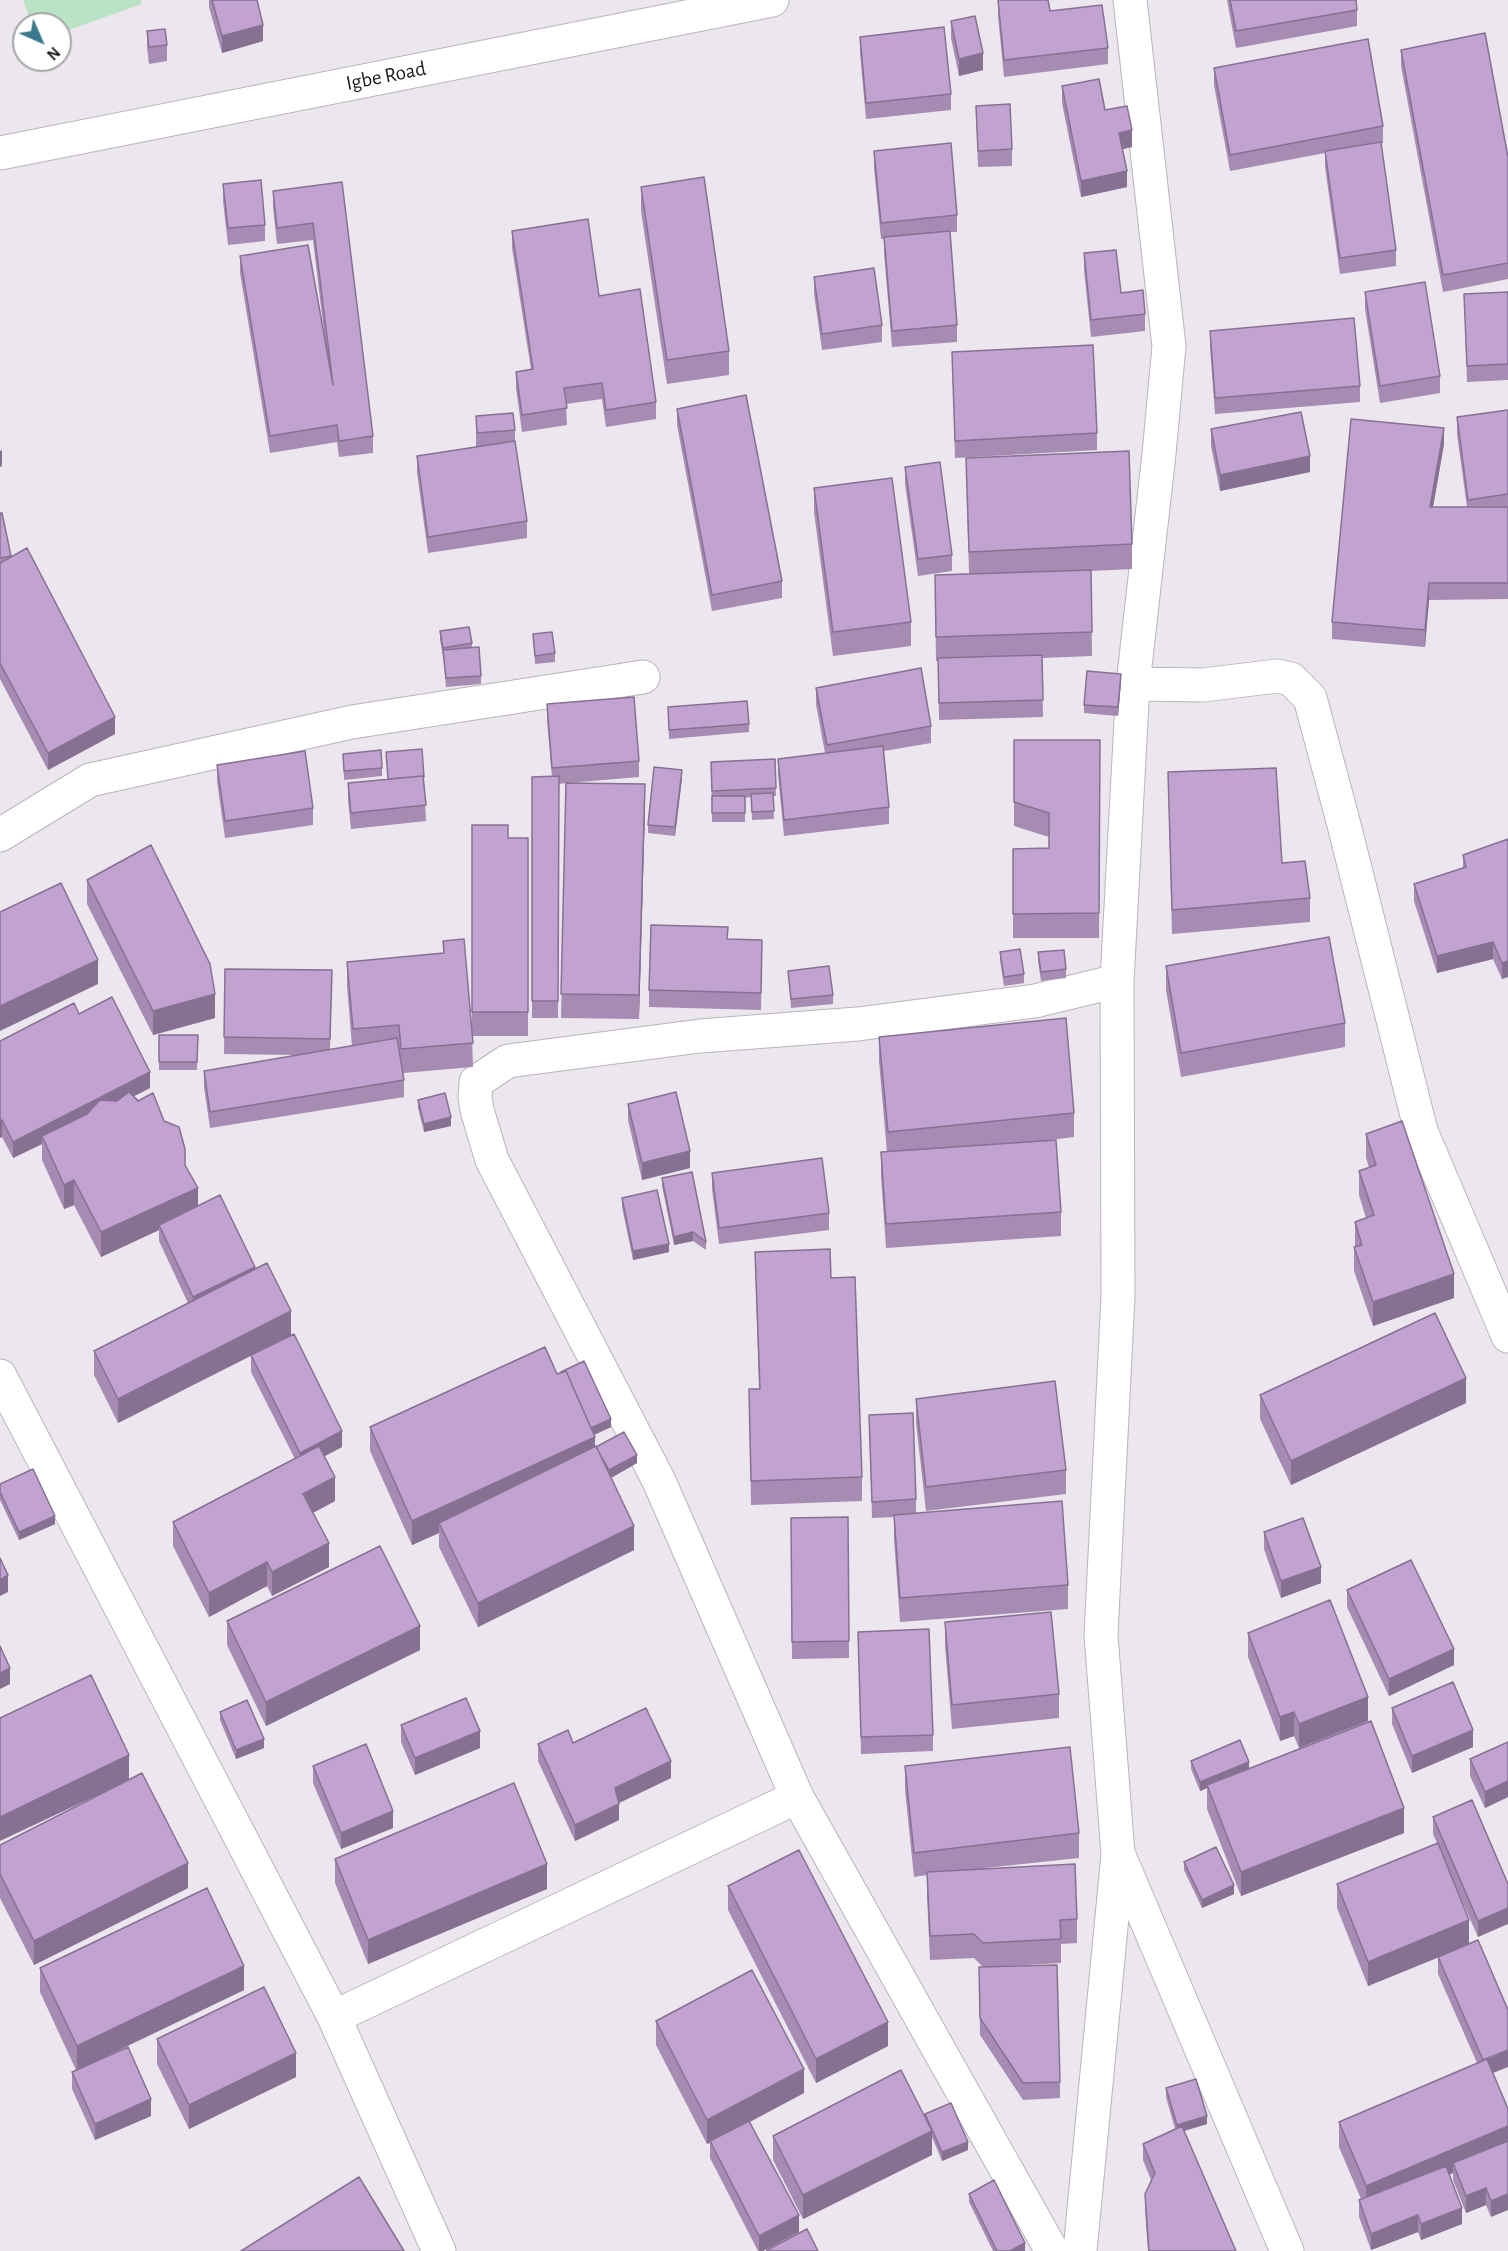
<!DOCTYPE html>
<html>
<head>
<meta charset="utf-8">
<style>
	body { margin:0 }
	#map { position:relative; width:1508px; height:2251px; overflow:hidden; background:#ece6ef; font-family:"Alegreya Sans",sans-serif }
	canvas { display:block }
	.north { position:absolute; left:12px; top:12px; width:60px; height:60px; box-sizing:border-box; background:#fff; border:2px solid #a5a5a6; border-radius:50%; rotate:135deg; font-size:16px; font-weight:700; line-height:24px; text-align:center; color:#1f1d20 }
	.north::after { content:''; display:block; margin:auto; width:21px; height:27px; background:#3a788e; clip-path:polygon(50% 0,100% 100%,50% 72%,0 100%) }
</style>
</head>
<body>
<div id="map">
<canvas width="1508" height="2251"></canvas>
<div class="north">N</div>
</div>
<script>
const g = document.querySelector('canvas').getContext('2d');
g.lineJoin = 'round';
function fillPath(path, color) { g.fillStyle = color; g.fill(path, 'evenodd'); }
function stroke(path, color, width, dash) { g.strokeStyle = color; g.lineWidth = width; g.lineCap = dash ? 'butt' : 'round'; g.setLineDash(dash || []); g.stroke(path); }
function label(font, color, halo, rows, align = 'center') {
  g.font = font + ' "Alegreya Sans",sans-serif'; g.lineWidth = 5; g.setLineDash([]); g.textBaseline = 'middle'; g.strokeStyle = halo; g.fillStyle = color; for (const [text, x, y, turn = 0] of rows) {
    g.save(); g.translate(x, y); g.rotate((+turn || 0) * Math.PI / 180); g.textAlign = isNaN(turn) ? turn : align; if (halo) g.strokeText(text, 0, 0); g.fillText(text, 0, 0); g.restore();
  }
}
fillPath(new Path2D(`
	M23,0h117l2,4 -82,29v-9h-28z`), '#bae3c5');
const minor = new Path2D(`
	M1133,684l70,1 74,-9 14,3 19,19 33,123 78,310 87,205
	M0,835l90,-55 262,-58 291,-45
	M0,1376l334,641 105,234
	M1120,1858l167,393
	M334,2017l463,-220
	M1052,2251l-255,-454 -138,-316 -167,-321 -15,-50 -2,-13 1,-15 32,-21 192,-25 158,-12 177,-23 82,-20
	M1080,2251l38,-397 -17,-219 17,-339 -1,-315 16,-297 26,-230 10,-108 -39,-346`);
const tertiary = new Path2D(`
	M0,153l772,-153`);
stroke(minor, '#bab4bd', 35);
stroke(tertiary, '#bab4bd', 35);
stroke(minor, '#fff', 33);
stroke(tertiary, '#fff', 33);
fillPath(new Path2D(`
	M209,0h48l6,41 -41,12 -13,-46z
	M998,0l52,11 58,37v16l-104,13 -6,-61z
	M1227,0h129l1,10v16l-121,22z
	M951,21l32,49 -24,6 -8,-38z
	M147,31l20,14v16l-18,3 -2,-16z
	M860,37l91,57v16l-85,9 -6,-66z
	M1401,50l107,107v122l-65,13 -42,-226z
	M1214,68l169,58v17h-2l15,107v16l-56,8 -15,-107v-14l-95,18 -16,-86z
	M1062,86l43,24 27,37 -10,2 5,38 -46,10 -19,-94z
	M976,106l36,43v17l-34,1z
	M874,151l83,64v17h-7l7,93v17l-65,5 -8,-94v-14h-3l-7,-71z
	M342,182l31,254v17l-34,4 -2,-15 -67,11 -30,-180v-17l86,93 -13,-109 -36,4 -4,-37v-16z
	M223,184l42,41v16l-37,4 -5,-44z
	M641,187l88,164v24l-62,9 -26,-173z
	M512,231l87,65 57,106v17l-50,8 -4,-28 -36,5 1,21 -45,7 -6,-44v-16l15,-3 -19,-121z
	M1084,253l37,40 24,21v17l-54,6 -7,-67z
	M814,277l68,48v17l-60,8 -8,-56z
	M1365,292l75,84v17l-60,10 -15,-94z
	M1508,292v88l-41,2 -3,-88z
	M1210,331l150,55v16l-145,12 -5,-67z
	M952,352l145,81v17l-142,8z
	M677,409l105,172v17l-70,13 -35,-186z
	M1508,410v189l-79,1 -4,47 -93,-8v-17l112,-178 -11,63h34l-10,-73v-17z
	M476,416l39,14v11l12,80v17l-99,15 -11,-81v-16l59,-9z
	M1211,429l99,43 -90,19 -9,-45z
	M966,458l166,86v25l-41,2 1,85 -50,2 1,59 -104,3 -1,-59h-2l-1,-86 34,-1z
	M905,467l47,88v16l-34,5 -13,-92z
	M814,488l97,134v24l-78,10 -19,-144z
	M0,513l11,44 104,177 -67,36 -48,-91z
	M440,631l32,12v5l9,28v8l-35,3 -3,-31 -3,-16z
	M533,634l22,19v9l-20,2z
	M1121,682l-3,34 -34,-3v-8z
	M816,688l115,38v17l-47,8 5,56v17l-105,12 -6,-61v-16l47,-6 -9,-49z
	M547,704l92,57v16l-71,6 77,25 -6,211 -78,-1 5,-235 -7,1 -1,234h-26v-241h20l-5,-57z
	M668,707l81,17v8l-80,7z
	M1014,740h86l-1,198h-86v-89l36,-1v-11l-35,-11z
	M386,752l38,25 2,44 -75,8 -3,-29v-17l40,-4z
	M343,754l39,14v8l-38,4z
	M775,759l1,37h-3l1,23 -22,1 -1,-23 -6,1v24h-33l-1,-60z
	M217,765l96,43v17l-88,13 -8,-57z
	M1168,772l114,91 28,35v24l-138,12z
	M682,778l-7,58 -27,-3v-8z
	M472,825l36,13h20v198h-56l1,31 -70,6 1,7v17l-194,31 -6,-41v-16l94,-16 -74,-1 1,-85 107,1 -2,80 22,-4 -5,-60v-24l96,-9v-12l29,84z
	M1508,839l-6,140 -9,-20 -56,14 -23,-72v-17l49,-16v-13z
	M87,880l128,138 -62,17 -66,-131z
	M728,939l34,17 -1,54 -112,-3v-17z
	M1000,952l24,22v9l-20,3 -4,-26z
	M1038,952l28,17v9l-25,3 -3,-20z
	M1166,966l179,57v24l-164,30 -15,-87z
	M788,971l45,24v9l-42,4z
	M79,1014l71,74 -16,8 30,25 21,45 13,40 57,63 36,66 51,112 -17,9 10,45 -22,12 16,54 -57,29 -5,-10 -58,31 -36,-71v-24l122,-63 -44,-87v-16l-133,67 -24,-48v-24l94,-48 -29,-62v-11l-58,27 -27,-52 -10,4 -22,-49v-16l-29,14 -11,-21 -2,-96z
	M159,1035h39l-1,35h-38z
	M879,1037l195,76v24l-32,4 19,71v24l-175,12 -5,-72v-24h6l-8,-91z
	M418,1100l33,26 -27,6 -6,-24z
	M628,1104l62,64 -48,12 -14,-60z
	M1366,1134l88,164 -81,28 -19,-55v-24h1v-25l11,-4 -7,-23v-24l10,-4 -3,-9z
	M712,1173l117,40v17l-110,14 -7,-55z
	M662,1178l44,64v8l-13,-9 -19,4 -12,-59z
	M622,1198l47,54 -36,8 -11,-53z
	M755,1252l76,26 31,199v24l-111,4 -2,-116h10z
	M557,1374l54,53 -17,8 1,11 42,17 -26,15 23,72 -156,77 -39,-80v-14l-27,12 -42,-94v-24z
	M1260,1395l206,8 -175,82 -31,-66z
	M916,1399l150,71v24l-140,17 -10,-88z
	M869,1415l47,84v14l152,72v24l-168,13 -6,-83v-22l-22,1z
	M0,1484l55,40 -36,16 -19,-40z
	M848,1517l1,141 -57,1 -1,-141z
	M1264,1532l57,51 -40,15 -17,-49z
	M1347,1590l107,75 -65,31 -42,-89z
	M227,1621l193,29 -154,76 -39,-81z
	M945,1622l114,72v24l-107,11 -7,-83z
	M858,1632l75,103v16l-72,3z
	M1248,1633l120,88 -69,27 -5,-12 -14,5 -32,-84z
	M1392,1708l81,39 -61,26 -20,-49z
	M220,1712l44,36 -28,11 -16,-39z
	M401,1725l79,23 -65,27 -14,-33z
	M1508,1742v57v-2l-23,11 -15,-32v-17z
	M573,1743l98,35 -53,25 1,17 -44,21 -37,-80v-17z
	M1191,1761l213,72 -163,63 -34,-87v-21l-7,3 -9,-22z
	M313,1766l80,62 -52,21 -28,-66z
	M905,1766l174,67v25l-94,10 92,51v24l-16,1v19l-55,3 54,116v16l-37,2 -43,-65 -1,-68h4l-9,-9 -44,2 -3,-64v-21l-13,2 -9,-87z
	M129,1779l59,109 -154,77 -34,-67v-53l123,-62 -123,58z
	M1433,1817l75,67 -30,53 -22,-50 13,56 24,130 -2,144 -5,-12 -20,8 -13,-33v-7l-4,2 13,49 -41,16 -3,-8 -47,18 -12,-33v-17l2,-1 -22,-52v-25l138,-59 -39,-89v-17l-70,29 -31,-78v-24l100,-41 -4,-9z
	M335,1859l212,30 -179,75 -33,-81z
	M1184,1862l50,32 -32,14 -18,-38z
	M728,1886l160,160 -72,37 -88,-173z
	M40,1968l204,22 -152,73 59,53 -56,24 -23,-51v-17l4,-2 -36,-78z
	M656,2021l148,72 -54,29 49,110 -36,19h-5l-48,-93v-15l-3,1 -51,-99z
	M157,2039l139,38 -107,52 -32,-65z
	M1166,2088l41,36 -23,7 52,120h-88l-3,-41v-16l6,-14 -8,-20v-16l32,-15 -9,-32z
	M925,2114l43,36 -26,11 -10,-24v18l-129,64 -30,-59v-24l152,-18z
	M969,2194l56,57h-32l-24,-49z`), '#a68bb3');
fillPath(new Path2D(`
	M263,25v16l-41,12v-17z
	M983,53v17l-24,6v-17z
	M1132,130v17l-13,3v-17z
	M1127,171v16l-46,10v-16z
	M1444,428v16l-14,80v-17z
	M2,450v16l-2,1v-16z
	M1310,456v16l-90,19v-16z
	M1429,583v17l-4,47v-17z
	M1121,674v8l-3,34v-9z
	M115,717v17l-67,36v-17z
	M682,770v8l-7,58v-9z
	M645,784v24l-6,211v-24z
	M1493,942v17l-56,14v-17z
	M98,960v24l-98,47v-25z
	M1508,961v16l-6,2v-16z
	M215,994v24l-62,17v-24z
	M150,1072v16l-106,54 -2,-6v8l-29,14v-16z
	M451,1117v9l-27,6v-8z
	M2,1120v17l-2,1v-17z
	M690,1151v17l-48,12v-17z
	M74,1180v25l-10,4v-24z
	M198,1188v24l-39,13v5l-58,27v-25z
	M693,1232v9l-19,4v-8z
	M669,1244v8l-36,8v-9z
	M255,1267v17l-62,30v-17z
	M1454,1274v24l-81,28v-24z
	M291,1311v24l-173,88v-24z
	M1466,1378v25l-175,82v-24z
	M611,1419v8l-24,11v-8z
	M342,1431v16l-42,22v-16z
	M595,1437v24l-156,62v10l-27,12v-24z
	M637,1455v8l-28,16v-9z
	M335,1477v24l-32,17v-24z
	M55,1516v8l-36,16v-8z
	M634,1526v24l-156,77v-24z
	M329,1543v24l-57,29v-24z
	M267,1562v24l-58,31v-24z
	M1321,1567v16l-40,15v-17z
	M8,1575v17l-8,4v-16z
	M420,1626v24l-154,76v-24z
	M1454,1649v16l-65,31v-17z
	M10,1668v16l-10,5v-16z
	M1368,1697v24l-69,27v-24z
	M1294,1712v24l-14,5v-24z
	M1473,1730v17l-61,26v-17z
	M480,1731v17l-65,27v-17z
	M264,1739v9l-28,11v-9z
	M129,1755v25l-129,61v-24z
	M671,1761v17l-56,27v-17z
	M1249,1762v8l-42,15v3l-7,3v-9z
	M1508,1781v16l-23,11v-16z
	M619,1804v16l-44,21v-16z
	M1404,1808v25l-163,63v-24z
	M393,1811v17l-52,21v-16z
	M188,1863v25l-154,77v-24z
	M547,1864v25l-179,75v-24z
	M1234,1885v9l-32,14v-8z
	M1508,1908v16l-30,13v-16z
	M1469,1920v25l-101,41v-24z
	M244,1966v24l-167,80v-24z
	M888,2022v24l-72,37v-24z
	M1508,2050v17l-25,10v-16z
	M296,2053v24l-107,52v-24z
	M804,2069v24l-97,51v-24z
	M151,2099v17l-56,24v-16z
	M1207,2116v8l-30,9v-8z
	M1508,2126v24l-55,13v10l-87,38v-25z
	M932,2131v24l-129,64v-24z
	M968,2142v8l-26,11v-9z
	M1486,2188v17l-20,8v-17z
	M1508,2194v16l-17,7v-16z
	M1462,2208v16l-41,16v-16z
	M799,2215v17l-36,19h-4v-15z
	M1418,2215v17l-47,18v-16z
	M1025,2243v8h-15z`), '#877192');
const building = new Path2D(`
	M212,0h45l6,25 -41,11z
	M998,0h50l2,11 52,-6 6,43 -104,12z
	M1230,0h126l1,10 -121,21z
	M975,16l8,37 -24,6 -8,-38z
	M944,27l7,67 -85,9 -6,-66z
	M165,29l2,16 -18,2 -2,-16z
	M1485,33l23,124v106l-65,12 -42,-225z
	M1368,39l15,87 -153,29 -16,-87z
	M1099,79l6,31 22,-4 5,24 -13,3 8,38 -46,10 -19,-95z
	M1010,104l2,45 -34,2 -2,-45z
	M1381,142l15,108 -56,8 -15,-107z
	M951,143l6,72 -76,8 -7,-72z
	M704,177l25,174 -62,9 -26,-173z
	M261,180l4,45 -37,3 -5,-44z
	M342,182l31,254 -34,5 -2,-16 -67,11 -30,-180 68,-11 25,140 -20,-162 -36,5 -4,-37z
	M588,219l11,77 41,-7 16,113 -50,8 -4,-27 -38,5 3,20 -45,7 -6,-43 17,-3 -21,-138z
	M950,231l7,94 -65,6 -8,-94z
	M1116,250l5,43 22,-3 2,24 -54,6 -7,-67z
	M874,268l8,57 -60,9 -8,-57z
	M1425,282l15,94 -60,10 -15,-94z
	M1508,292v72l-41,2 -3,-72z
	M1354,318l6,68 -145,12 -5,-67z
	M1093,345l4,88 -142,8 -3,-89z
	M746,395l36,186 -70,14 -35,-186z
	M1508,410v84l-40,6 -11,-83z
	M1301,412l9,44 -90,19 -9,-46z
	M513,413l2,17 -38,3 -1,-17z
	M1351,419l93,9 -14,79h78v76h-79l-4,47 -93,-8z
	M515,441l12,80 -99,16 -11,-81z
	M1129,451l3,93 -163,8 -3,-94z
	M940,462l12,93 -34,4 -13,-92z
	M892,478l19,144 -78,10 -19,-144z
	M0,513h2l9,43 -11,2z
	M27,548l88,169 -67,36 -48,-90v-100z
	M1091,570l1,62 -156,5 -1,-62z
	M469,627l3,16 -29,5 -3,-17z
	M552,632l3,21 -20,3 -2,-22z
	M479,647l2,29 -35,2 -3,-28z
	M1042,655l1,45 -104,3 -1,-45z
	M921,668l10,58 -104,19 -11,-57z
	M1087,671l34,3 -3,33 -34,-2z
	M634,697l5,64 -87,7 -5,-64z
	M747,701l2,23 -80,6 -1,-23z
	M1014,740h86l-1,173 -86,1v-65l36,-1v-35l-35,-11z
	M883,746l6,61 -105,13 -6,-61z
	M422,749l2,28 -1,-1 -35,3 -2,-27z
	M381,750l1,18 -38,3 -1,-17z
	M305,751l8,57 -88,13 -8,-56z
	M775,759l1,29 -64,3 -1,-29z
	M654,767l28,3 -7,57 -27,-2z
	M1276,768l6,95 23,-2 5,37 -138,12 -4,-138z
	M423,776l3,29 -75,8 -3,-30z
	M559,776l-1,225h-26v-224z
	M566,783l79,1 -6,211 -78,-1z
	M773,793l1,18 -22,1 -1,-18z
	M712,796h33v17h-33z
	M472,825h36v13h20v174h-56z
	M1508,839v122l-6,2 -9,-21 -56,14 -23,-72 52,-17 -3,-12z
	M151,845l59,119 5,30 -62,17 -66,-131z
	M61,883l37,77 -98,46v-94z
	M651,925l77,2 -1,12 35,1 -1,53 -112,-3z
	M1329,937l16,86 -164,30 -15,-87z
	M464,939l9,104 -72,6 -2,-24 -46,4 -6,-67 97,-9 -1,-12z
	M1020,949l4,25 -20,3 -4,-25z
	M1064,950l2,19 -25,3 -3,-20z
	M829,966l4,29 -42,4 -3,-28z
	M225,969l107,1 -2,69 -106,-2z
	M112,997l38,75 -137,70 -11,-22 -2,1v-80l74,-38 5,11z
	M1066,1018l8,95 -186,19 -9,-95z
	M159,1035h39l-1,27h-38z
	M397,1038l7,42 -194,32 -6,-41z
	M129,1092l9,9 15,-8 11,28 15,6 6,22v16l13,23 -97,44 -27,-52 -10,5 -22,-49 45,-22 13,-14 17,1z
	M676,1092l14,59 -48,12 -14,-59z
	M445,1093l6,24 -27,7 -6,-24z
	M1402,1121l52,153 -81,28 -19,-55 8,-2 -7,-23 19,-7 -15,-44 17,-6 -10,-31z
	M1056,1140l5,72 -175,12 -5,-72z
	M822,1158l7,55 -110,15 -7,-55z
	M692,1172l14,70 -13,-10 -19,5 -12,-59z
	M657,1190l12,54 -36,7 -11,-53z
	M220,1195l35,72 -62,30 -34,-72z
	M830,1249l1,29 24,-1 7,200 -111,4 -2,-92h11l-5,-137z
	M267,1263l24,48 -173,88 -24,-48z
	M1435,1313l31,65 -175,83 -31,-66z
	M294,1334l48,97 -42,22 -49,-98z
	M545,1347l12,27 9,-3 29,66 -183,84 -42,-94z
	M584,1361l27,58 -20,9 -25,-57 -5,1z
	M1055,1381l11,89 -140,17 -10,-88z
	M913,1413l3,86 -44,3 -3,-87z
	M624,1432l13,23 -28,15 -13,-23z
	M319,1446l16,31 -32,17 26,49 -57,29 -5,-10 -58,31 -36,-71z
	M596,1446l38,80 -156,77 -39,-80z
	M33,1469l22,47 -36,16 -19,-40v-8z
	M1062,1501l6,84 -168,13 -6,-83z
	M848,1517l1,124 -57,1 -1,-124z
	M1303,1518l18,49 -40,14 -17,-49z
	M380,1546l40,80 -154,76 -39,-81z
	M0,1558l8,17 -8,5z
	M1411,1560l43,89 -65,30 -42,-89z
	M1330,1600l38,97 -69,27 -5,-12 -14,5 -32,-84z
	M1051,1612l8,82 -107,11 -7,-83z
	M929,1629l4,106 -72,2 -3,-105z
	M0,1646l10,22 -10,5z
	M91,1675l38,80 -129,62v-99z
	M1453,1682l20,48 -61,26 -20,-48z
	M466,1698l14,33 -65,27 -14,-33z
	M247,1700l17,39 -28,11 -16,-38z
	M646,1708l25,53 -56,27 4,16 -44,21 -37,-81 30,-14 5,13z
	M1371,1721l33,87 -163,64 -34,-87z
	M1240,1740l9,22 -49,20 -9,-21z
	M1508,1742v40v-1l-23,11 -15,-33z
	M366,1744l27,67 -52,22 -28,-67z
	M1070,1747l9,86 -165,20 -9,-87z
	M142,1773l46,90 -154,78 -34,-67v-29z
	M514,1783l33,81 -179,76 -33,-81z
	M1472,1800l36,84v24l-30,13 -45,-104z
	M1438,1843l31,77 -101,42 -31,-78z
	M1216,1847l18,38 -32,15 -18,-38z
	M799,1850l89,172 -72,37 -88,-173z
	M1075,1864l2,55 -17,1 1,19 -78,4 -9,-9 -44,2 -3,-64z
	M207,1888l37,78 -167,80 -37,-78z
	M1478,1940l30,70v40l-25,10 -45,-103z
	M1057,1965l3,117 -37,1 -43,-65 -1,-51z
	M752,1970l52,99 -97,51 -51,-99z
	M264,1987l32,66 -107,52 -32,-66z
	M128,2047l23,52 -56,25 -23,-52z
	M1487,2059l21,50v17l-142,60 -27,-64z
	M901,2070l31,61 -129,64 -30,-59z
	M1196,2079l11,37 -30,9 -11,-37z
	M951,2103l17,39 -26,10 -17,-38z
	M749,2121l50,94 -40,21 -49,-95z
	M1182,2126l54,125h-87l-4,-57 10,-21 -12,-29z
	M1508,2141v53l-17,7 -5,-13 -20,8 -13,-33z
	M1446,2166l16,42 -41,16 -3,-9 -47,19 -12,-34z
	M359,2177l45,74h-163z
	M994,2180l31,63 -15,8h-13l-28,-57z
	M807,2229l11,22h-51v-1z`);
fillPath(building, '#c1a2d0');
stroke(building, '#877192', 1.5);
label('21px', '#1f1d20', '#fff', [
	["Igbe Road",386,76,-11]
]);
</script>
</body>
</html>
